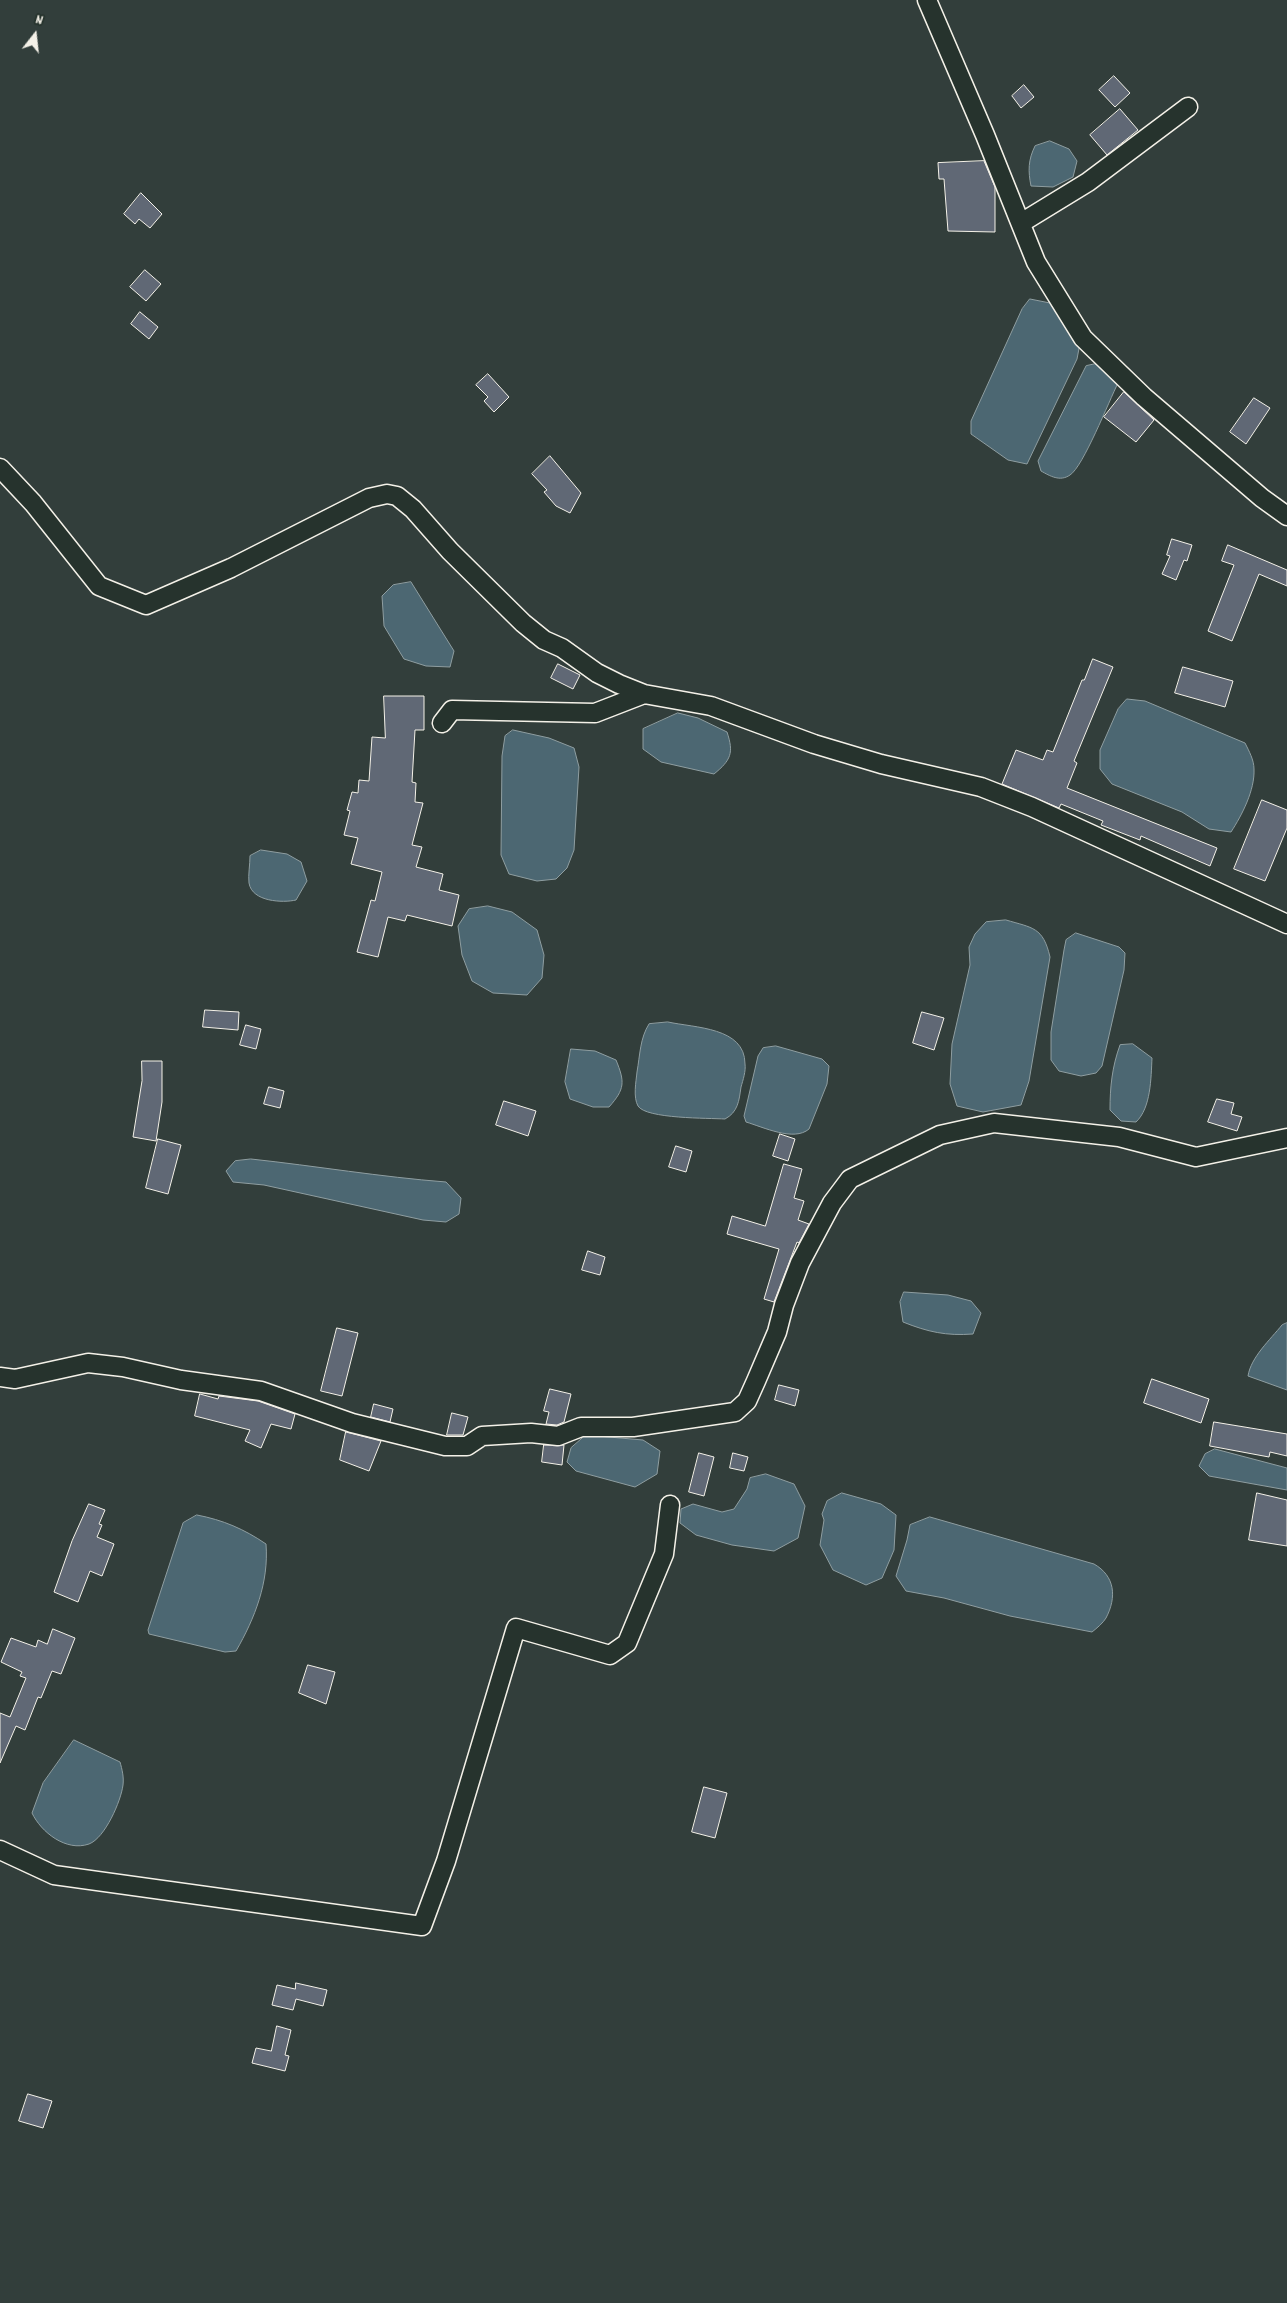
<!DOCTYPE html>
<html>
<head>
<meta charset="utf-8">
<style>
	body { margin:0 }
	#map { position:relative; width:1287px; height:2303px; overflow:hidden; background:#323e3b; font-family:Dekko,sans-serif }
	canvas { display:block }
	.north { position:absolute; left:10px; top:10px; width:50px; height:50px; -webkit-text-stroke:4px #26332d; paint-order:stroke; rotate:16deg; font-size:14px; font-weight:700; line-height:20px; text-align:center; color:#f4f1e8 }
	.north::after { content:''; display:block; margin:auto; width:18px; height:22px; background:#f4f1e8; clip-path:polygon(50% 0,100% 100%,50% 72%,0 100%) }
</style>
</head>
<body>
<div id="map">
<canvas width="1287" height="2303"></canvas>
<div class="north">N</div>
</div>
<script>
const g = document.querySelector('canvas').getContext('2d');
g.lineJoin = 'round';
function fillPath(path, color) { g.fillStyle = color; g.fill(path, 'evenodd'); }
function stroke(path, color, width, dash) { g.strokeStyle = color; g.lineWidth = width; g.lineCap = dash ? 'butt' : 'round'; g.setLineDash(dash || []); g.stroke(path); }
const water = new Path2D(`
	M1050,141l19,8 8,12 -4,16 -20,10 -22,-1c-3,-15 -3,-26 4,-40z
	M1030,299l20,4 31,35 -4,21 -50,105 -19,-4 -37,-26v-13l51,-112z
	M1095,364l13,6 10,13c-9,18 -35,84 -48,92 -10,7 -20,1 -29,-4l-3,-10 48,-95z
	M411,582l43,69 -4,16 -24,-1 -22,-7 -20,-33 -2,-30 11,-11z
	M1127,699l18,2 100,42c4,8 9,17 9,26 1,21 -12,46 -23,63l-22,-3 -27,-17 -70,-28 -12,-15v-19l18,-41z
	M678,713l20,5 29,14c7,21 4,28 -13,42l-53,-12 -18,-13v-20z
	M513,730l36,8 25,10 5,19 -5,83 -7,18 -11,11 -19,2 -28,-7 -8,-19 1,-99 3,-20z
	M261,850l26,4 14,8 6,19 -11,19c-13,3 -44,2 -47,-17 -1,-8 1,-18 1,-27z
	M488,906l24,6 25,18 7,25 -2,23 -15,17 -34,-2 -21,-12 -10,-26 -4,-29 11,-17z
	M1006,920c27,8 37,7 44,37l-21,124 -8,24 -38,7 -26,-6 -7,-22 2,-40 18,-79 -1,-18 6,-13 11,-12z
	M1076,933l43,14 6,6 -1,17 -22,96 -6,7 -15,3 -22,-5 -8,-11v-28l13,-82 2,-10z
	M668,1022c27,6 77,5 77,42 1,7 -2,16 -4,23 -2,14 -3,25 -16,32 -16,-1 -79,0 -87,-13 -5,-9 -2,-24 -1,-34 3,-17 3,-34 12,-48z
	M1133,1044l19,14c-1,20 -1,50 -16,64l-15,-1 -11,-11c0,-23 2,-43 10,-65z
	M776,1046l46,13 7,7 -2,18 -18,45c-15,13 -46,-2 -63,-7l-2,-6 14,-60 5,-8z
	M571,1049l24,2 21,9c9,22 9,29 -7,47h-16l-23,-8 -5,-17z
	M251,1159c65,7 130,18 195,23l15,16 -2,16 -13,8 -23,-2 -159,-35 -31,-3 -7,-11 9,-10z
	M904,1292l44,3 23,6 10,12 -8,21c-27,2 -45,-2 -70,-12l-3,-20z
	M1287,1323v67l-39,-14c3,-19 22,-36 34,-51z
	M586,1435l57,5 17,11 -3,23 -22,13 -59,-16 -9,-9 4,-14z
	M1215,1449l72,19v22l-78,-14 -10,-10 6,-12z
	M766,1474l28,10 11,22 -7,32 -24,13 -42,-6 -36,-10 -16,-12 1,-14 12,-5 29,8 12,-3 13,-20 3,-11z
	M842,1493l39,11 15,11 -2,35 -12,28 -16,7 -33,-15 -13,-25 4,-25 -2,-6 5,-13z
	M197,1515c26,5 47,14 69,29 3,38 -11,74 -30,107l-11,1 -76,-18 -1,-4 35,-107z
	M930,1517l164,47c21,12 23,33 12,54 -3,5 -9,10 -14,14l-82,-16 -66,-18 -38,-7 -10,-15 11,-36 3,-15z
	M74,1740l46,22c2,7 4,15 3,23 -2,16 -18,53 -34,59 -23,8 -48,-12 -57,-31l11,-30z`);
fillPath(water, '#4c6772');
stroke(water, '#8f9ea1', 1);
const building = new Path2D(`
	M1114,76l16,17 -15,14 -16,-17z
	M1024,85l10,12 -13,11 -9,-12z
	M1120,109l18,21 -31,25 -17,-20z
	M984,161l11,26v45l-47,-1 -4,-52h-5l-1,-16z
	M141,193l21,21 -12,14 -11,-9 -4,5 -11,-10z
	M145,270l16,14 -15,17 -16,-14z
	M140,312l18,15 -9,12 -18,-15z
	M488,374l21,23 -15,15 -10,-11 4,-4 -12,-12z
	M1124,392l30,28 -18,22 -32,-25z
	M1254,398l16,10 -24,36 -16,-12z
	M550,456l31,37 -11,20 -14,-7 -12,-14 3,-2 -15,-16z
	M1172,539l20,6 -5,16 -3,-1 -8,20 -14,-6 8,-18 -3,-1z
	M1228,545l59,25v16l-28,-12 -27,67 -24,-10 26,-66 -12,-4z
	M1093,659l20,8 -39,94 3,2 -10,25 150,60 -7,18 -69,-30 -1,4 -39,-15 2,-4 -42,-17 -2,4 -57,-24 14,-34 27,10 4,-10 6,2 29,-72h2z
	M558,664l22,11 -7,14 -22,-11z
	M1183,667l50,14 -8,26 -50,-14z
	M384,696h40v34h-9l-3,52 4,1 -1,19 8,1 -11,42 10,2 -6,20 27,7 -4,16 20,5 -7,31 -45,-11 -2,6 -17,-4 -10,40 -21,-5 14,-52 4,1 7,-29 -31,-8 7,-26 -14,-3 6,-24 -3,-1 5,-18 6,1 1,-13 10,1 3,-44 13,1z
	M1262,800l25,10v18l-22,53 -31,-12z
	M205,1010l34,2 -1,18 -35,-3z
	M922,1012l22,6 -10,32 -21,-7z
	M246,1025l15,4 -5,20 -16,-4z
	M142,1061h20v41l-6,39 -23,-4 9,-56z
	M269,1087l15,4 -4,17 -16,-4z
	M1217,1099l17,4 -3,11 11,3 -5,14 -29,-9z
	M504,1101l32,10 -8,25 -32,-11z
	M780,1134l15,5 -7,22 -15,-5z
	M158,1139l23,6 -13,49 -22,-6z
	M676,1146l16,5 -6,21 -17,-5z
	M784,1164l18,5 -8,29 10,3 -6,19 11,4 -10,19 -2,-1 -23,60 -10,-3 15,-50 -52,-15 5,-18 33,10z
	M588,1251l17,6 -5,18 -18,-5z
	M337,1328l21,5 -16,63 -21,-5z
	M1152,1379l57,20 -8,24 -57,-20z
	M779,1385l20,5 -4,16 -20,-6z
	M550,1389l21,5 -7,28 -7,3 -11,-1 3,-12 -5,-1z
	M200,1394l18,5 1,-3 39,5 37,13 -4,15 -20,-5 -10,24 -16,-7 5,-11 -55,-14z
	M374,1404l19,5 -3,13 -19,-5z
	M452,1413l16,4 -5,18h-16z
	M1214,1422l73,12v22l-17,-4 -1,5 -59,-11z
	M346,1432l35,9 -12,30 -29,-11z
	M544,1445h20l-2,20 -20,-3z
	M699,1453l15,4 -10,39 -15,-4z
	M733,1453l15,4 -4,14 -14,-3z
	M1257,1493l30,7v46l-38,-6z
	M89,1504l16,6 -6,14 3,1 -5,12 17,7 -12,32 -12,-5 -12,31 -24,-10 18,-51z
	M53,1629l22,9 -14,36 -9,-3 -11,27 -3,-1 -13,33 -9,-4 -16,37v-50l10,4 16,-39 -6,-2 2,-4 -21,-10 10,-24 25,9 2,-7 9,4z
	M308,1665l27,7 -9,32 -27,-11z
	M704,1787l23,6 -12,45 -23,-6z
	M296,1983l31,7 -4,16 -27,-7 -3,11 -21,-5 5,-20 18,4z
	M277,2026l14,4 -6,25 4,1 -4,15 -33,-8 4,-15 15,3z
	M28,2094l24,7 -9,27 -24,-7z`);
fillPath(building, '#606875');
stroke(building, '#f4f1e8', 1);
const minor = new Path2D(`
	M927,0l58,135 51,127 47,76 61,59 118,101 25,18
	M1021,223l67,-41 100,-75
	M0,468l33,35 66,83 47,19 85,-37 138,-70 18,-4 10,2 16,13 37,42 73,72 21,17 18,8 35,25 22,11 25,10 67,12 103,38 67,20 100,23 51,20 255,117
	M442,723l10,-13 143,3 49,-19
	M0,1377l15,2 73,-16 35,4 58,13 80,11 91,32 93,23h22l15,-10 49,-3 27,3 23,-9h52l102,-15 12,-11 9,-20 21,-49 7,-27 16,-42 32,-60 18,-24 90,-44 54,-12 125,14 77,20 91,-19
	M0,1850l54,25 368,51 24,-65 70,-233 94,27 17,-12 37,-89 6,-49`);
stroke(minor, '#f4f1e8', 21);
stroke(minor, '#26332d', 18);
</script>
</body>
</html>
